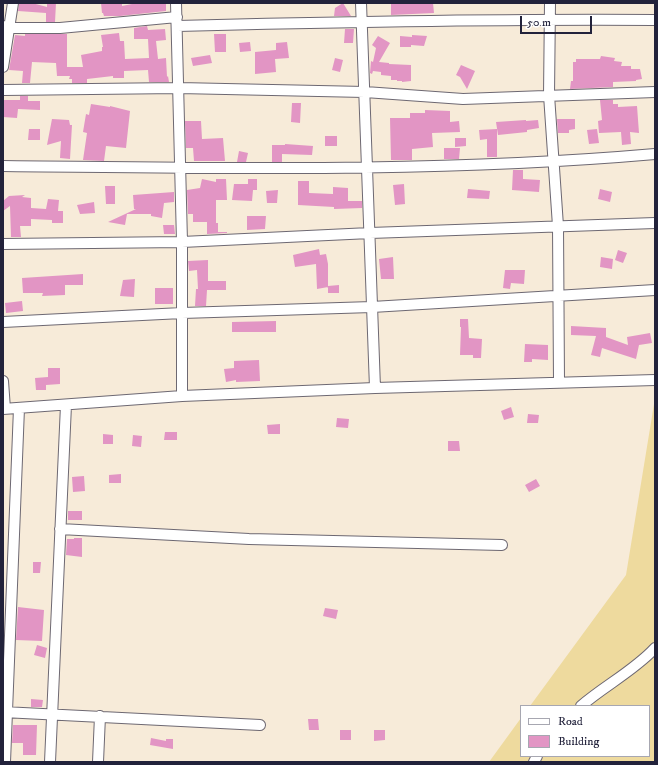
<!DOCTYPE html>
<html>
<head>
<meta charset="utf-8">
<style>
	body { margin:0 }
	#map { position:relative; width:658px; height:765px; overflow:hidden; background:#f7ebd9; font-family:"IM FELL DW Pica",serif }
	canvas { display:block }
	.frame { position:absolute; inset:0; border:4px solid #22223b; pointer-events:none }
	.legend { position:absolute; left:520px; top:705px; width:130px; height:52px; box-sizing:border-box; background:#fff; border:1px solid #a7a7b1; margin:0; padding:5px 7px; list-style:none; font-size:12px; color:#22223b }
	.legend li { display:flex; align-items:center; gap:8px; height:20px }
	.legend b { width:20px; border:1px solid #a7a7b1 }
	.scale { position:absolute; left:520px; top:16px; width:72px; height:18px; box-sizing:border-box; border:2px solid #22223b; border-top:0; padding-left:5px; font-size:12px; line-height:14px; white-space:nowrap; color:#22223b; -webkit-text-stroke:3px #fff; paint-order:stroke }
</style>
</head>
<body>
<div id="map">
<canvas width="658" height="765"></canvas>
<div class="frame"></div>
<ul class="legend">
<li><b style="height:5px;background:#fff"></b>Road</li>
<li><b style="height:11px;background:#e295c4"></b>Building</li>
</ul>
<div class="scale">50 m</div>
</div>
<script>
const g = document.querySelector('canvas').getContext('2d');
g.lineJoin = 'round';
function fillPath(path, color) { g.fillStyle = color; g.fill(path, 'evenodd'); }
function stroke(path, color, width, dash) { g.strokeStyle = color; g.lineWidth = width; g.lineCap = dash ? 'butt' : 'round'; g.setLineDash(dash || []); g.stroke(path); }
fillPath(new Path2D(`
	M654,404l1,358h-166l32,-44v38h128v-50h-119l96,-131z`), '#eeda9e');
fillPath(new Path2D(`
	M19,3h13l15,4v-4h9l-1,19h-9v-9l-28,-2z
	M101,3h21v3l15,-3h29v8l-46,5h-16l-1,-3h-1z
	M343,3l8,13h-17l1,-8z
	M391,3h42l1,10 -43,2z
	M147,26l1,4 17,-1 1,11 -10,1 2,18 8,-1 1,19 1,-1 1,6h-20l-1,-12 -24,1v7h-11v-2l-26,3v4h-15v-4h-3l1,-3h-13l-1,-13 -24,-1 -2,21h-8l1,-12 -14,-1 6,-35 10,1v-2h42v33h16l-2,-12 21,-4v-4h1l-2,-12 18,-2 1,8h4l1,18 24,-1 -1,-19h-14v-11z
	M345,29h9l-1,14h-9z
	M214,34h12v18h-11z
	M412,35l15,1 -3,10 -13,-1v2h-11v-11l12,1z
	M378,36l12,7 -11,19 10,1v1l22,1v16l-9,1v-1h-5v-1h-6v-4l-10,-1v-3l-8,-1 -1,3 -2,-1 1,-12 2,1 3,-14 -4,-3z
	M250,42l1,9 -11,1 -1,-9z
	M287,42l2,16 -14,1 1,13 -21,2v-22l21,-2v-7z
	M210,55l2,8 -19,3 -2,-8z
	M601,56l14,2 -1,3 8,1 -1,4h10v3h9l2,10 -6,1v1l-23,1v5l-43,2 1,-8h2v-19h3v-3h24z
	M335,58l8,2 -3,12 -8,-2z
	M461,65l14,6 -8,18 -7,-12 -4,-2z
	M20,96h8v5h12v9l-22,-1 -1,9 -14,-1v-17h17z
	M600,100h13v4h5v3l19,-1 2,27 -9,-1 1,12 -9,1 -1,-13 -22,1 -1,-12 4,-1z
	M292,103h9l-1,20 -9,-1z
	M91,104l19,3v-1l20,5 -4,37 -20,-2 -2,15 -21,-1 4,-27 -4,-1 3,-18 3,1z
	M425,110l25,1v11l9,-1 1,11 -28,1 1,14 -21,2v11h-21l-1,-42h20v-5h15z
	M52,119l17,1 1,5h2l-2,34 -10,-1 1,-17 -14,4z
	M557,119h18v10l-6,1v3h-11z
	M526,120v1l12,-1 1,8 -12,2v2l-29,3 -2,-13z
	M185,121h16l1,18 21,-1 2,23h-31l-1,-13h-7z
	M29,129h11v11h-12z
	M497,129v28h-10v-18l-7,1 -1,-10z
	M597,129l2,14 -10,1 -2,-14z
	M325,136h12v10h-12z
	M455,138h11v8l-11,1z
	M285,144l28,2 -1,9 -30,-1v8h-10v-17h13z
	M444,148h16l-1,11h-15z
	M239,151l9,2 -2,9h-9z
	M513,170h10v9l17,1 -1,12 -27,-2z
	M202,179l14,3v-3h10l1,21h-11v23h2v9h9v1l-20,1v-12h-14v-8h-5l-1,-24 13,-2z
	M248,179h9v11h-4l-1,11 -20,-1 2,-16h14z
	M298,181h11v12l24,1v-7l15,1v13h14v7l-28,1v-2l-36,-2z
	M404,184l1,20 -10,1 -2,-20z
	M105,186h10v18h-9z
	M468,189l22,2 -1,8 -22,-1z
	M600,189l12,3 -2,10 -12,-3z
	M278,190l-1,13h-10l-1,-12z
	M174,192v10l-10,1 -2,15 -11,-2v-2h-24l-2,11 -17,-3 28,-13h-2l-1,-14z
	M25,195l-3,2 9,1v10l15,1 2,-10 11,1 -1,11h5v12h-11v-3l-21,-1v7h-11l1,11h-10l-1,-31 -7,5v-10l6,-5z
	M94,202l1,11 -15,1 -3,-9z
	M247,216h19l-1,13 -18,1z
	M163,225h11l1,9h-11z
	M319,249l1,6 6,-1 2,10v23l-11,2 -1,-25 -21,3 -2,-12z
	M618,250l9,3 -4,10 -8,-3z
	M393,257l1,22h-13l-2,-20z
	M601,257l12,2 -1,10 -12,-2z
	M208,260v21h18v9h-19l-1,16h-11l1,-17h2l-1,-19 -8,1 -1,-10z
	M505,270h20l-1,14 -13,-1 -1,6 -7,-1z
	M83,274v11h-18v10l-23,1 1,-3h-20l-1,-15z
	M135,279l-1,18 -14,-1 3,-16z
	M339,285v8h-11v-7z
	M155,288h18v16h-18z
	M22,301l1,10 -17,2 -1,-10z
	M460,319h8l1,19 13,1 -1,19h-8v-3h-13l1,-28h-1z
	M276,321v11h-44v-10z
	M571,326l35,2v9l22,8 -1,-8 23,-4 2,10 -13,2 -3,14 -34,-11 -2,9 -9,-2 5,-19 -25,-1z
	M525,344l23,1v15l-16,-1v3h-8z
	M259,360l1,21 -24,1v-2l-10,2 -2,-13 10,-1v-7z
	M48,368h12v16l-14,1v5h-10l-1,-12 13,-1z
	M511,407l3,10 -10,3 -3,-9z
	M528,414l11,1 -1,8h-11z
	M337,418l12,1 -1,9 -12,-1z
	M280,424v10h-12l-1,-9z
	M165,432h12v8h-13z
	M103,434l10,1v9h-10z
	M133,435l9,1 -1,11 -9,-1z
	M448,441h11l1,10h-12z
	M121,474v9h-12v-8z
	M84,476l1,15 -12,1 -1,-15z
	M536,479l4,7 -11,6 -4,-7z
	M68,511h14v9h-14z
	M74,538h8v19l-16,-2 1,-16h7z
	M33,562h8l-1,11h-7z
	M18,607l26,3 -2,31 -26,-1z
	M325,608l13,2 -2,9 -13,-3z
	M37,645l10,3 -2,10 -11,-3z
	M31,699l12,1 -1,7h-11z
	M308,719h10l1,11h-10z
	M13,725h24l-1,30h-13v-12h-11z
	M340,730h11v10h-11z
	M374,730h11v10l-11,1z
	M151,738l15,3v-2h7v10l-23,-4z`), '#e295c4');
const street = new Path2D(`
	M176,3l6,239v154
	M361,3l14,385
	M550,3l-1,92 9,131 1,156
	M3,26l6,2h51l117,-11
	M177,26c159,-4 319,-7 478,-6
	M3,67l10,-64
	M3,90l176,-2 186,4 98,7 192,-7
	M3,166c217,2 435,7 652,-12
	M3,244l179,-2 188,-9 285,-10
	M3,322l179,-9 190,-6 283,-17
	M3,381l2,28
	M3,409l179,-13 193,-8 280,-8
	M60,529l189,10 253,6
	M581,706c23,-20 54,-36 74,-58
	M3,712l257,13
	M5,762l14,-354
	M50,762l16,-357
	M98,762l2,-46
	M534,762l3,-6`);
stroke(street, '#6d6872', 12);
stroke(street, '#fff', 10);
</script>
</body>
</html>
